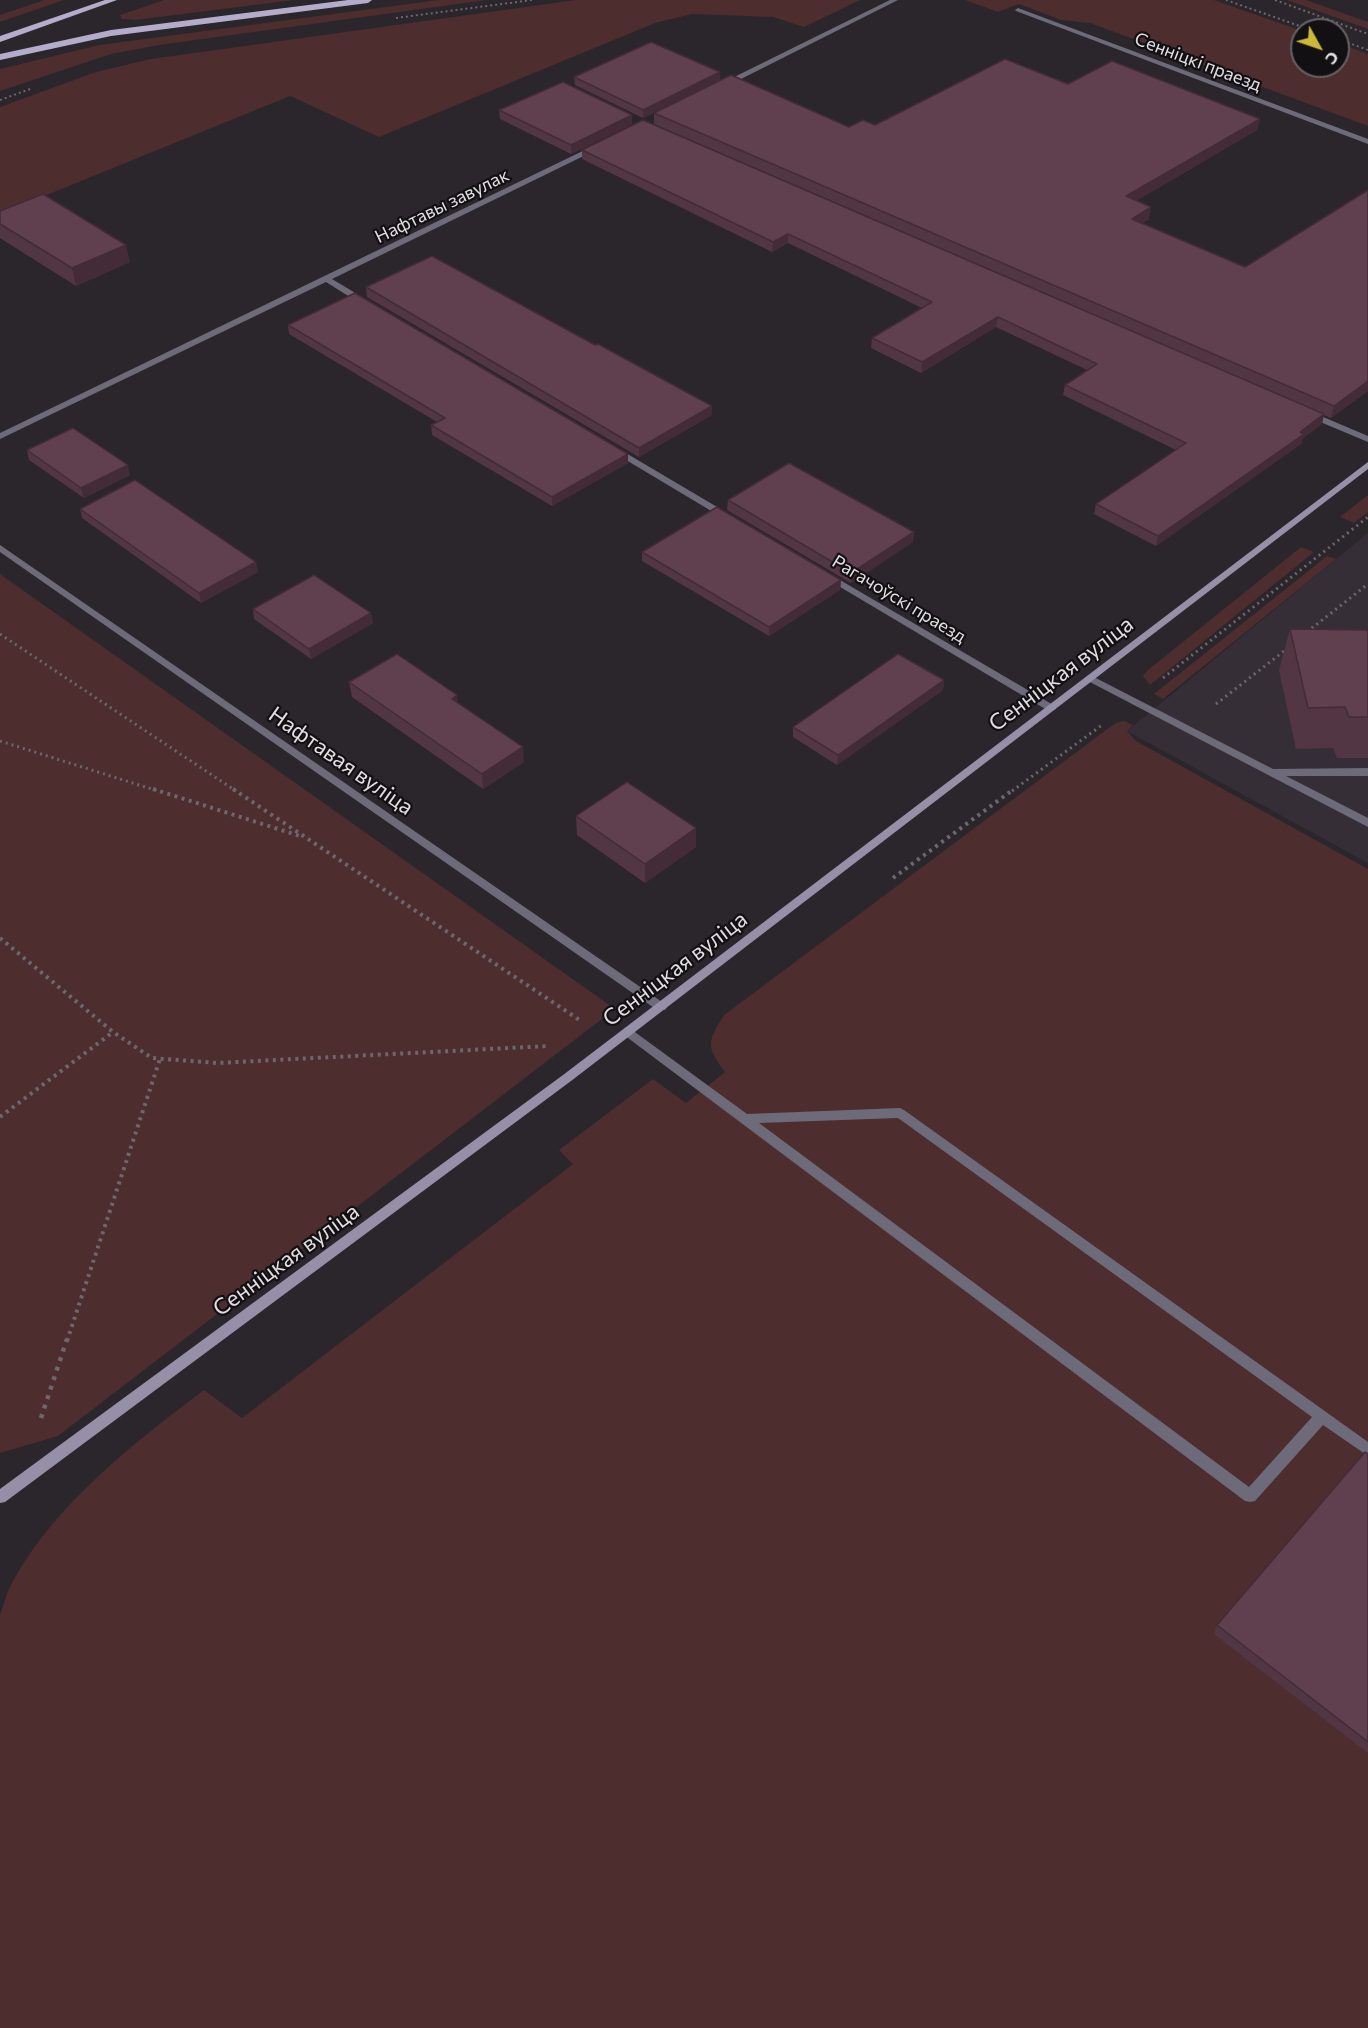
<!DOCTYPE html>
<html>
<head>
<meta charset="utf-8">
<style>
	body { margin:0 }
	#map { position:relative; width:1368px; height:2028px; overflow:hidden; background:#2a262b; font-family:Commissioner,sans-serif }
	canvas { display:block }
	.north { position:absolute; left:1290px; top:18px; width:60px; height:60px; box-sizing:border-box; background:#121012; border:2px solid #656365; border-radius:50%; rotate:130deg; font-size:16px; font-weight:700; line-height:24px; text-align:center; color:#e2dfe2 }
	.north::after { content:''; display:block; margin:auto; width:21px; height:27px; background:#cdb938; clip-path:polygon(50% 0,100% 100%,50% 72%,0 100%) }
</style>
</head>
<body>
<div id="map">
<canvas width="1368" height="2028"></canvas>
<div class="north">С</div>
</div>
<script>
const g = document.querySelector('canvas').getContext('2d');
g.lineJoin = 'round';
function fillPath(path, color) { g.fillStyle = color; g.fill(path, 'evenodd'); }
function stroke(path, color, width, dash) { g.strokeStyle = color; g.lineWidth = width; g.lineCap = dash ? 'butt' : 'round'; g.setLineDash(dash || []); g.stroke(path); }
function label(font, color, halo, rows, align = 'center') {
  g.font = font + ' Commissioner,sans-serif'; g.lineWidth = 4.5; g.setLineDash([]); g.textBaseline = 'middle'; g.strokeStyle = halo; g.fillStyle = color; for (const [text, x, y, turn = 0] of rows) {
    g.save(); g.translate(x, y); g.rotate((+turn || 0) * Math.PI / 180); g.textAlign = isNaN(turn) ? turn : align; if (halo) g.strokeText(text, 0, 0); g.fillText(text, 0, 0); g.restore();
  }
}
fillPath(new Path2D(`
	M1368,533v330l-241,-132z`), '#362e37');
fillPath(new Path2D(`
	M45,0h19l-64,22v-7z
	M164,0h130l-159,20 -13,-1 -2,-4z
	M439,0h48l-328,45 -48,9 -111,37v-22l99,-24z
	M576,0h284l-56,27 -31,-10 -81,-3 -37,9 -276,114 -89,-41 -290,118v-107l96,-35 55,-13z
	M965,0h249l88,31v35h36v-23l30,11v72l-278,-103 -29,-3 -42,-16 -21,8z
	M1287,0h19l62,22v7z
	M1368,495v17l-14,11 -14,-6z
	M1301,547l13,5 -164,133 -7,-9 5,-6z
	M1327,556l9,3 -173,140 -9,-5z
	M0,574l615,435 -557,427 -58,17z
	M1124,721l9,4 -6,6 9,10 232,128v1159h-1368v-413c4,-11 7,-24 13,-34 43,-78 121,-138 191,-191l38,28 331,-254 -14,-14 94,-71 33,24 39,-31c-20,-26 -17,-31 -1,-57l378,-282 14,-10z`), '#4d2d2e');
stroke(new Path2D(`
	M1226,0l85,30
	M1275,0l93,34
	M396,18l136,-18
	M1338,39l30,11
	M0,100l33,-12`), '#6b676c', 2, [2, 3]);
stroke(new Path2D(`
	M1307,632l61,-48
	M0,634l236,157
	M1163,678l205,-161
	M1216,704l72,-56
	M0,741l158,50
	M1012,791l90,-66`), '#6b676c', 3, [2, 4]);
stroke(new Path2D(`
	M153,789l147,47
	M233,789l348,232
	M893,878l121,-89
	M0,938l113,94 39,26 65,5 331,-17
	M0,1117l113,-85
	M67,1341l93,-282`), '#6b676c', 4, [3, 4.5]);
stroke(new Path2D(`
	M41,1418l26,-79`), '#6b676c', 4.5, [4, 6]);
fillPath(new Path2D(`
	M1090,675l183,94 95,-1v8h-82l82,42v9l-282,-147 -1,-2z
	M628,1027l119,87 153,-6 4,2 464,332v14l-45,-31 -68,76 -5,1 -5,-1 -621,-466 -2,-3 2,-3zM898,1118l414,299 -63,70 -490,-364z`), '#6d6a79');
fillPath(new Path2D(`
	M890,0h8l-171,86 -7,-2z
	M1018,8l350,131v5l-352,-133 -1,-1z
	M593,146l7,2 -268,131 35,21v4h-6l-35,-22 -326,157v-6z
	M1309,411l59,25v6l-62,-26v-4z
	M614,446l115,68 2,2 -5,3 -3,-1 -112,-67v-4z
	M0,545l665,459 2,3 -2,3h-8l-657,-458z
	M828,573l227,133 1,2 -1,2h-8l-222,-132v-4z`), '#6d6a79');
fillPath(new Path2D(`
	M1368,462v7l-797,612 -566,421 -5,1v-14l563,-414z`), '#9590a7');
fillPath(new Path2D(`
	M105,0h12l-117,42v-6z
	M348,0h24l-4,3 -257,33 -111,24v-6l111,-24z`), '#b3adcb');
fillPath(new Path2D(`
	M574,77l146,3 129,47 26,-2 193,-41 189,46 -121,71 13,18 -7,4 226,168 -37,27 -7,-3 -2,9 -19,14 -2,6 -145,102 -62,-32 2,-10 80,-54 -113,-55 2,-10 22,-15 -91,-43 -75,46 -50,-25 1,-10 50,-30 -134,-65 -16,9 -190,-93v-9l509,163 -437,-189v-11l-11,5 -68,-33z
	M499,110l133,14 -61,30 -71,-35z
	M0,211l130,51 -54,24 -76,-48z
	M366,287l229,58 117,61v9l-73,42 -272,-160z
	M288,325l340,129v9l-76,43 -120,-71 -1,-10 6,-3 -148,-88z
	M27,450l103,25 -46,23 -55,-38z
	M728,500l186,32 -1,10 -62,41 -124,-73z
	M80,509l178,63 -57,31 -119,-85z
	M642,552l199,28 -1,10 -71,46 -127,-75z
	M253,609l118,4 2,10 -62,36 -57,-40z
	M1290,629l78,1v128h-31l-4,-10 -37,1 -17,-79z
	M944,680l-1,10 -106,75 -44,-28v-10z
	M349,682l109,21 66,59 -41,27 -131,-92z
	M576,816l120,12v19l-51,36 -68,-48z
	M1368,1454v299l-154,-119 3,-9z`), '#533643');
fillPath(new Path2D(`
	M720,72v9l-77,37v-8z
	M632,115v9l-61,30v-9z
	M1260,119l-3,11 -133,78 2,-12z
	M1151,207l-2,12 -18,11 1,-11z
	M788,234v9l-16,9 1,-10z
	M126,245l4,17 -54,24 -4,-18z
	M998,317l-2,10 -75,46 1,-11z
	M1368,381v10l-37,27 3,-12z
	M712,406v9l-73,42v-9z
	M1324,414l-2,10 -19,14 -2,6 -145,102 2,-10z
	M628,454v9l-76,43v-9z
	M128,465l2,10 -46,23 -3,-10z
	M914,532l-1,10 -62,41v-10z
	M256,562l2,10 -57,31 -2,-10z
	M841,580l-1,10 -71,46v-9z
	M371,613l2,10 -62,36 -2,-10z
	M944,680l-1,10 -106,75 1,-10z
	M457,695l2,16 -7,-12z
	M523,747l1,15 -41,27 -1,-15z
	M696,828v19l-51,36v-19z`), '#432c37');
const building = new Path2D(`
	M651,42l69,30 -77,38 -69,-33z
	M1005,59l63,25 44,-23 148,58 -134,77 25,11 -19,12 113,48 123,-77v191l-34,25 -680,-293 77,-38 118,52 14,-7 12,5z
	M563,82l69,33 -61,30 -72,-35z
	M643,120l681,294 -24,18 4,2 -146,102 -62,-32 90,-61 -121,-58 32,-21 -99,-47 -76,45 -50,-24 60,-36 -144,-68 -15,8 -191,-92z
	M43,194l83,51 -54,23 -72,-44v-13z
	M432,256l163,89 3,-1 114,62 -73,42 -273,-161z
	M355,293l273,161 -76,43 -121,-72 14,-7 -157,-93z
	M73,428l55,37 -47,23 -54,-38z
	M789,463l125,69 -63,41 -123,-73z
	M135,480l121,82 -57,31 -119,-84z
	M717,507l124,73 -72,47 -127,-75z
	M314,575l57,38 -62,36 -56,-40z
	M1290,629l78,1v87h-19l-4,-10 -37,1z
	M397,654l60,41 -5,4 71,48 -41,27 -133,-92z
	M898,654l46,26 -106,75 -45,-28z
	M627,782l69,46 -51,36 -69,-48z
	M1365,1452l3,2v288l-151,-117z`);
fillPath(building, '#603f4e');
stroke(building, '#432c37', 1.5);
label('18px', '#e2dfe2', '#121012', [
	["Сенніцкі праезд",1198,62,21],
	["Нафтавы завулак",442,206,-26],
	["Рагачоўскі праезд",899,599,31]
]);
label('22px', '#e2dfe2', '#121012', [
	["Сенніцкая вуліца",1061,674,-37],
	["Нафтавая вуліца",341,761,35],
	["Сенніцкая вуліца",675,969,-37],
	["Сенніцкая вуліца",286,1260,-36]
]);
</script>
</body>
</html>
